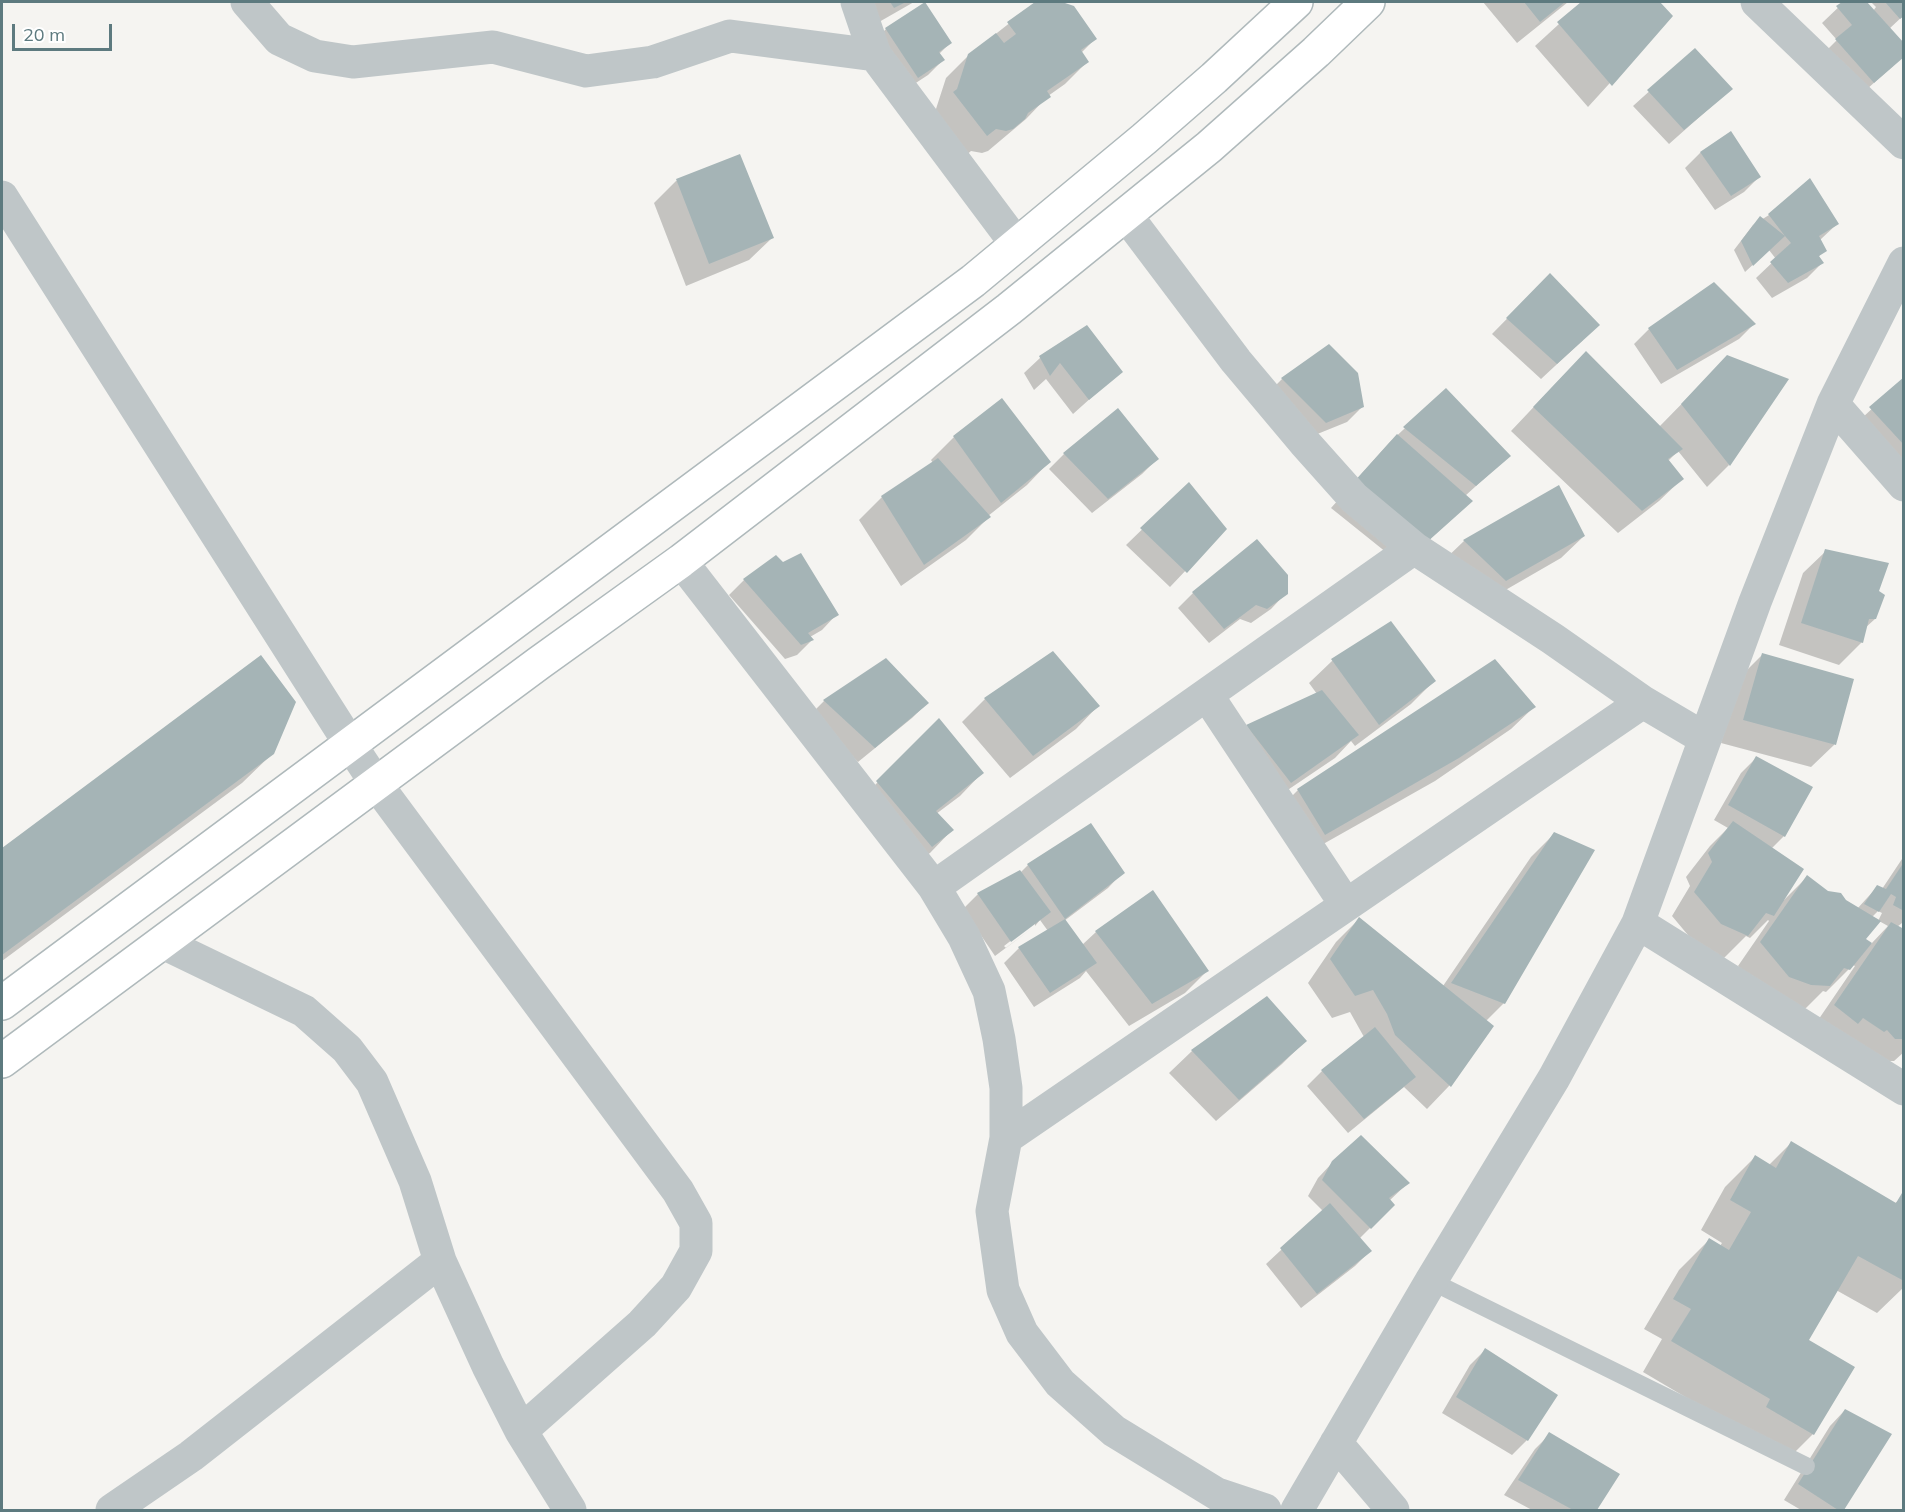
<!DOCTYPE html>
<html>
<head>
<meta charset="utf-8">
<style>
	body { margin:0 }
	#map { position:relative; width:1905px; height:1512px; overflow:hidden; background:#f5f4f1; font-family:Mulish,sans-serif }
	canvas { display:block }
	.frame { position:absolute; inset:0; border:3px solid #5d7a7f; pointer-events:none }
	.scale { position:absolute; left:12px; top:24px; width:100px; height:27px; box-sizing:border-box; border:3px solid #5d7a7f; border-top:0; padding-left:8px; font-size:18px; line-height:21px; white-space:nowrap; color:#5d7a7f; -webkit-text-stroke:4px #fff; paint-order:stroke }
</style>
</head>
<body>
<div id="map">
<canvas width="1905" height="1512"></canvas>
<div class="frame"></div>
<div class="scale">20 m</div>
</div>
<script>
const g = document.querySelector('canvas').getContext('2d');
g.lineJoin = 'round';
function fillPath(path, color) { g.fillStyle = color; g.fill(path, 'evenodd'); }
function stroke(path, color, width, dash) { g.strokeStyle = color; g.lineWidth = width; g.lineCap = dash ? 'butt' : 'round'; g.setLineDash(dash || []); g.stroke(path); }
fillPath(new Path2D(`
	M867,2h47l-35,20z
	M1059,2l14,5 22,32 -14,14 6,9 -22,22 -17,12 -22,23 -38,32 -6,2 -11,-2 -7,6 -29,-45 11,-34 23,-23 66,-52z
	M1483,2h85l-51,41z
	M1583,2h75l13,14 -83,91 -53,-61z
	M1844,2h21l8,9 3,-4 -5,-5h33v13l-15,14 4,37 -35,31 -37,-41 16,-16 -15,-17z
	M886,29l64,14 -11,11 4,6 -15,15 -26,17 -31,-48z
	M1695,50l36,39 -62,55 -36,-38z
	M1731,133l28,44 -15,15 -29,18 -30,-42 15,-15z
	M739,155l33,83 -23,22 -63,26 -32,-83 22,-22z
	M1769,215l68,9 -17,16 5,10 -7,7 4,6 -15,15 -35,20 -16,-20 20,-19 -7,-9 -24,22 -11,-22 19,-25z
	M1550,275l33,65 -42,39 -49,-45z
	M1714,284l40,40 -15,15 -78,45 -27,-40 15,-15z
	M1087,327l34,44 -48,43 -27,-35 -12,11 -10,-17 16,-15z
	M1329,346l33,61 -15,15 -37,15 -43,-43 15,-15z
	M1563,376l96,51 46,-47 24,85 -22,22 -29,-36 -10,10 14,18 -23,22 -41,32 -107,-102z
	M1904,379v94l-56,-42z
	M1446,390l63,66 -44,40 6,5 -69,64 -71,-57 58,-65z
	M1001,400l48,62 -22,23 -39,31 1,1 -23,23 -65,46 -42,-66 23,-23 51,-34 -2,-3 23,-23z
	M1064,454l93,5 -15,15 -50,39 -43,-44z
	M1189,484l36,45 -55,58 -44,-42z
	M1559,487l25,49 -23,22 -78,45 -42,-40 23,-22z
	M1826,551l51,41 -2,27 -10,9 -3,14 -23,23 -60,-20 24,-72z
	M776,557l61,57 -15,16 -12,7 2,3 -15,15 -12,4 -56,-64 15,-15z
	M1193,593h93l-15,16 -20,14 -11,-4 -31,24 -31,-35z
	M1390,623l44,58 -23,23 -56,42 -4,-5 -16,17 -68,46 -20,-78 70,-32 -8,-11 23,-22z
	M1053,653l45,53 -22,23 -66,49 -48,-56 23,-23z
	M1762,655l90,25 -18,65 -23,22 -90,-24 18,-65z
	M261,657l12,96 -31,30 -240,178v-111z
	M824,701l103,2 -15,15 -54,44 -49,-46z
	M1534,707l-23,22 -76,52 -133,75 -27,-43 23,-23z
	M939,721l43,52 -22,23 -24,18 16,16 -22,23 -22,15 -53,-63z
	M1756,758l28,78 -13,13 13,51 23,-23 20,16 30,16 20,-22 5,2 22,-33v68l-2,-1 -5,4 7,3v122l-10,9h-22l-60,-32 43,-63 -2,-1 -27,27 -3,-1 -17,17h-18l-22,-9 -28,-33 31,-45 -1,-1 -18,18 -4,-2 -22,22 -26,-11 -26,-31 18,-30 -4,-9 24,-31 18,-18 -14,-8 27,-47zM1878,911l4,2 -4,8 -6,-4zM1879,921l9,5 -17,18 -7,-5z
	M1554,834l-50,169 -18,18 6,5 -43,60 -22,23 -23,-22 -56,46 -41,-47 15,-15 42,-34 -14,-25 -18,6 -24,-35 28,-41 23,-23 84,67 88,-129z
	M1028,865l95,7 -15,16 -44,33 18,24 14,-13 111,39 -22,22 -56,33 -43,-55 -6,7 -46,29 -30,-44 15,-15 29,-17 -8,-11 -5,6v-4l-31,24 2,2 29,-22 -40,30 -32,-47 15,-15 42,-21z
	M1267,998l38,43 -23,23 -66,57 -47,-48 23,-22z
	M1791,1143l103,61 10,-8v91l-27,26 -41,-23 -29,50 6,94 -30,30 -42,-34 -98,-58 19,-33 -18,-10 35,-59 30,-30 11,6 2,-3 -21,-13 24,-43 30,-30 14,8z
	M1333,1162l75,21 -19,18 4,4 -34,34 11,12 -15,15 -54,42 -35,-44 57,-53 -15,-15 10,-18z
	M1485,1350l42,90 -15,15 -70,-42 28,-48z
	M1845,1410l45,24 -48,76h-41l-17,-10 46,-74z
	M1550,1434l68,41 -22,35h-64l-28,-15 31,-46z`), '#0003');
fillPath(new Path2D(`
	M890,2h16l-12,6z
	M925,2l27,41 -13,9 6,8 -27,18 -33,-50z
	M1035,2h27l12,4 23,33 -16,11 8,12 -42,29 4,6 -23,16 -3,6 -12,10 -7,2 -10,-2 -9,7 -34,-44 4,-3 11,-35 28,-21 8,10 12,-9 -9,-12z
	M1524,2h41l-25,20z
	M1581,2h79l13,14 -61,70 -55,-64z
	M1842,2h25l37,41v14l-30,26 -39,-44 17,-14 -16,-19z
	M1885,2h19v14l-4,3z
	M1695,48l38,41 -49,41 -37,-40z
	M1731,131l30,46 -30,19 -31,-44z
	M740,154l34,84 -65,26 -33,-85z
	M1810,178l29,46 -20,12 8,15 -8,5 5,7 -36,20 -18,-21 21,-19 -6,-7 -32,30 -12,-25 19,-25 25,20 -17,-22z
	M1550,273l50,52 -43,39 -51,-46z
	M1714,282l42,42 -79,46 -29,-42z
	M1087,325l36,47 -34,28 -29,-37 -10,13 -11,-20z
	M1329,344l29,29 6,34 -38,16 -45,-45z
	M1586,351l97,98 -15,10 16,20 -42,32 -109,-104z
	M1727,355l62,24 -59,87 -49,-62z
	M1904,377v68l-35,-38z
	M1446,388l65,68 -35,30 -73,-59z
	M1002,398l49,64 -50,41 -48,-67z
	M1118,408l41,51 -51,40 -45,-46z
	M1397,434l76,67 -47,42 -74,-59z
	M938,458l53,59 -67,48 -43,-69z
	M1189,482l38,47 -40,44 -47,-45z
	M1559,485l26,51 -79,45 -43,-41z
	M1257,539l31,36v19l-21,15 -11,-4 -32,24 -32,-37z
	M1825,549l64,14 -10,28 6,4 -9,24h-7l-6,24 -62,-20z
	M801,553l38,62 -31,18 6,7 -13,5 -58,-66 33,-24 7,7z
	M1391,621l45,60 -57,44 -48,-66z
	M1053,651l47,55 -67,50 -49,-58z
	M1762,653l92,26 -18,66 -93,-25z
	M261,655l35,47 -22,52 -272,201v-107z
	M886,658l43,45 -54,45 -52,-48z
	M1495,659l41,48 -77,51 -134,77 -28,-46z
	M1322,690l37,45 -68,48 -45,-58z
	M939,718l45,55 -48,38 18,19 -22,17 -56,-66z
	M1756,756l57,31 -28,50 -57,-32z
	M1733,821l71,48 -30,47 -8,-3 -18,23 -27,-12 -27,-32 18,-30 -4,-9z
	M1091,823l34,50 -60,46 -38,-55z
	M1554,832l41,18 -90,154 -54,-21z
	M1904,862v49l-11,-6 3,-8 -5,-3 -12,18 -15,-8 13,-19 9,4z
	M1020,870l31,42 -40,30 -34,-49z
	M1807,875l21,16 13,2 5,7 35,21 -15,18 6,4 -22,27 -6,-2 -14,18 -19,-1 -22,-8 -29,-35z
	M1153,890l56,81 -57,33 -57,-73z
	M1359,917l135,109 -43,61 -56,-52 -8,-21 -14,-24 -18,6 -25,-37z
	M1065,919l32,44 -47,30 -32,-46z
	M1891,922l13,7v110h-9l-8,-9 -3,2 -21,-14 -5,6 -24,-19z
	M1267,996l40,45 -68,59 -48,-50z
	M1375,1027l41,50 -52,42 -43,-49z
	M1361,1135l49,48 -21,15 6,7 -24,24 -49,-49 10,-19z
	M1791,1141l105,62 6,-10 2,1v87l-46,-25 -49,84 46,27 -41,68 -48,-28 4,-8 -99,-58 20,-32 -18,-10 36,-61 20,12 22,-38 -21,-12 25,-45 21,13z
	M1330,1203l42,48 -55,43 -37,-46z
	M1485,1348l73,47 -30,46 -72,-44z
	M1845,1409l47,25 -48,76h-6l-40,-26z
	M1549,1432l71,42 -23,36h-24l-55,-30z`), '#a5b4b6');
const secondary = new Path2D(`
	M2,1003l971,-722 171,-142 70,-61 82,-76
	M2,1061l537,-398 142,-102 328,-252 200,-162 107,-95 52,-50`);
stroke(secondary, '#afb9bb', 36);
stroke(new Path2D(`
	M1431,1281l375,185`), '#bfc6c8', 18);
stroke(new Path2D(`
	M247,2l32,37 36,17 38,6 140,-15 93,24 67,-9 77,-26 145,19
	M857,2l18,53 142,190
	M1757,2l147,141
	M2,197l348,547 27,41 301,406 18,32v28l-20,36 -34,37 -121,107
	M1126,215l110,146 68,81 50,56 60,50 139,91 90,63 61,36
	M1833,404l71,81
	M681,561l253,326 30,50 25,54 10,48 7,49v50l-14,73 11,79 19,43 38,50 54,48 103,63 48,16
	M1207,695l139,210
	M934,887l480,-339
	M1638,923l117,-321 78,-198 71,-141
	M163,943l141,68 43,38 25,33 43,99 25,80 48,105 33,65 49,79
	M1006,1138l637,-436
	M1336,1443l57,67
	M112,1510l79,-54 249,-195
	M1297,1510l134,-229 123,-203 84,-155 266,166`), '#bfc6c8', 33);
stroke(secondary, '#fff', 33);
</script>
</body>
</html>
